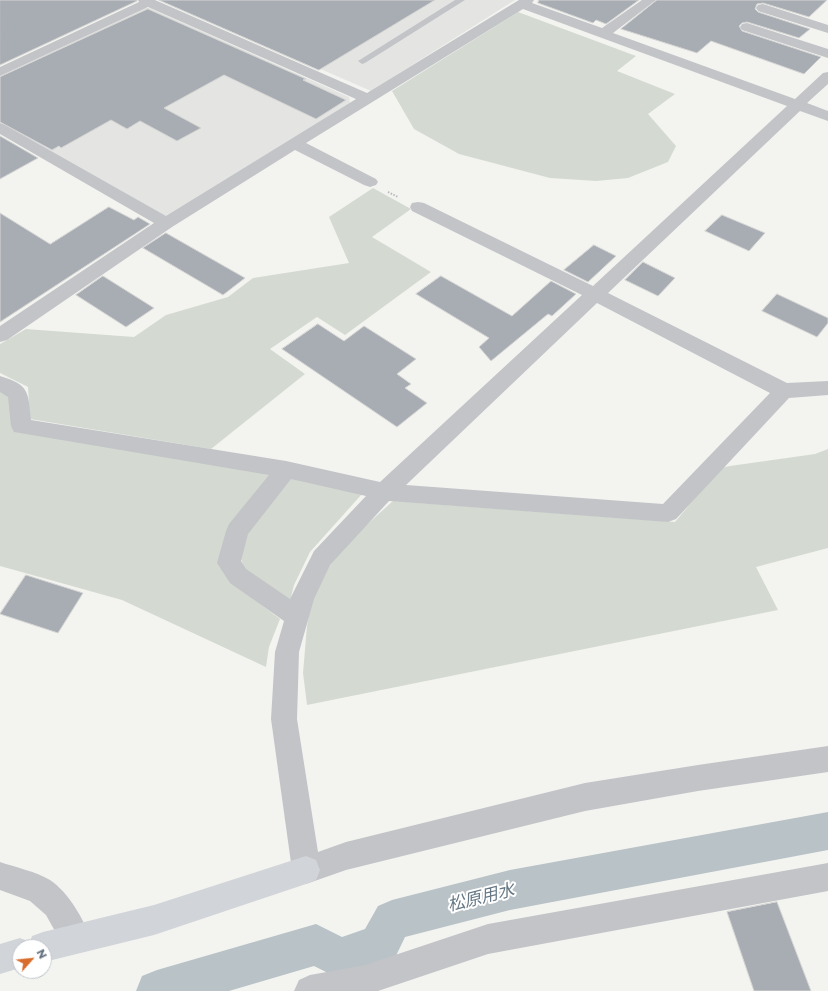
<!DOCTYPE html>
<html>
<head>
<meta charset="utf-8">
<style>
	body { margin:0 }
	#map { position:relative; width:828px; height:991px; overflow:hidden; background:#f3f4f0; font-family:Montserrat,sans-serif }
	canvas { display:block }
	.north { position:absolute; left:12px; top:939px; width:40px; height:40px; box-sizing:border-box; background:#fff; border:1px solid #c1c6cc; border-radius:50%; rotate:63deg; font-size:11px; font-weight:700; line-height:16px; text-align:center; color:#64707f }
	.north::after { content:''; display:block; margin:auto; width:14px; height:18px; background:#d86c2c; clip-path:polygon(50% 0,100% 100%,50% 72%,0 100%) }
</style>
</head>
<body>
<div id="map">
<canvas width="828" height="991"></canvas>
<div class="north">N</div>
</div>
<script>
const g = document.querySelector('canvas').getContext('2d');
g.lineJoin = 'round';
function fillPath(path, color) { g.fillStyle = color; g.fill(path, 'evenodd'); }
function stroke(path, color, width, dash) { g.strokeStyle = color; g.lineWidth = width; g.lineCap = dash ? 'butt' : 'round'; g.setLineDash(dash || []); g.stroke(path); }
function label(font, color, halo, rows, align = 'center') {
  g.font = font + ' Montserrat,"Noto Sans JP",sans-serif'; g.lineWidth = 4; g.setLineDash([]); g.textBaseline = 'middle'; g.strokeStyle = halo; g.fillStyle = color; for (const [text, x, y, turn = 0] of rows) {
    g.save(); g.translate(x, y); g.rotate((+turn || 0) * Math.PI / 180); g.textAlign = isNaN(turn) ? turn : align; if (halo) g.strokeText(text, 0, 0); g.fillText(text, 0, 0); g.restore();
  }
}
fillPath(new Path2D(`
	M162,0h353l-144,91z
	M142,8h8l199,89 1,6 -177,112 -10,2 -163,-95v-45z`), '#e4e5e3');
fillPath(new Path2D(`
	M518,12l118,44 -19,15 58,23 -27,20 28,32 -8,16 -40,16 -32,3 -46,-3 -91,-24 -45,-25 -22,-38z
	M373,188l38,21 -39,28 59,35 -86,63 -28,-18 -47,32 35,25 -94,75 -181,-30 -2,-32 -28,-14v-29l26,-15 108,8 32,-22 62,-18 25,-19 96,-15 -20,-46z
	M0,389l13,6 3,35 258,42 -43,56 4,57 45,34 -11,28 -3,20 -144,-67 -122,-34z
	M828,449v99l-72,19 22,43 -471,95 -4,-32 4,-47 5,-28 17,-36 24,-25 40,-36 282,21 45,-54 10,-2 85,-12z
	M291,476l71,18 -52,58 -16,33 -4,16 -45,-30 -4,-12 3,-25z`), '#d4dad1');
fillPath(new Path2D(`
	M828,812v38l-318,60 -105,27 -11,23 -54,19 -26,-13 -85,25h-93l6,-15 15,-6 159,-46 26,13 23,-8 13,-23 14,-6 118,-30z`), '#b9c2c7');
const building = new Path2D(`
	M0,0h137v1l-137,64z
	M159,0h276l-116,70z
	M539,0h100l-33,24 -10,-4 -3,3 -55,-20z
	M657,0h170l-18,17 -46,-14 -6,1 -2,5 3,3 52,17 -11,9 -52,-16 -5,1 -3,3 3,5 79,26 -17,17 -93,-33 -14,12 -76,-24z
	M148,9l158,70 -3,1 43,20 -30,19 -92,-44 -60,33 37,20 -24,13 -37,-20 -13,8 -16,-9 -50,28 -2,-2 -7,4 -52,-28v-45z
	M0,136l38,22 -38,21z
	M109,207l25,13 4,-3 12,7 -150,98v-109l50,31z
	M722,215l43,18 -16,18 -44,-20z
	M166,233l79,45 -22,17 -80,-47z
	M594,245l22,11 -28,26 -24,-12z
	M643,262l32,16 -17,18 -33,-16z
	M103,276l51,32 -28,19 -50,-32z
	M441,276l71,40 39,-35 25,13 -24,22 -4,-2 -57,47 -12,-14 10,-9 -73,-44z
	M777,294l51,24v5l-11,14 -55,-26z
	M318,324l26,17 20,-15 52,33 -19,15 14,10 -6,4 22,15 -30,24 -115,-78z
	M26,575l57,18 -25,40 -58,-19z
	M777,902l34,89h-57l-27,-79z`);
fillPath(building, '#a8adb4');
stroke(building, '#d5d5d3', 1);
stroke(new Path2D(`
	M388,192l10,5`), '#b9bbbd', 2, [1.5, 1.5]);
fillPath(new Path2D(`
	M455,0h10l-100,63 -3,1 -4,-3z`), '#c2c4c8');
fillPath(new Path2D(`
	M138,0h17l212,93 152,-93h15l-2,3 70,25 40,-28h14l-43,33 182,66 28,-26 5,-1v12l-21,19 21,8v10l-28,-10 -192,182 179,90 41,-2v14l-39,3 -113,121 -8,3 -279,-21 -59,64 -16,34 -15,53 -2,67 21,133 28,-10 239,-59 113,-18 130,-19v26l-130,19 -113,20 -239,59 -40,14 -10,-4 -4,-10 -21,-151 4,-67 9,-31 -54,-38 -13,-20 9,-32 3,-7 40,-49 -255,-43 -3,-6 -3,-29 -8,-5v-16c30,9 28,16 31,44l255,41 94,21 202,-187 -170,-84 -2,-4 2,-4 6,-1 6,1 169,83 194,-180 -264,-97 -217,134 70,36 2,3 -2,3 -6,2 -6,-2 -69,-35 -123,77 -165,113 -7,2v-16l154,-103 -154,-89v-11l5,2 161,91 190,-117 -208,-92 -148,69v-9l139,-65zM597,303l173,90 -107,111 -257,-19zM291,479l75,17 -52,55 -24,48 -44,-30 -5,-8 7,-27z
	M763,4l65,21v8l-70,-22 -2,-3 2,-3z
	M747,23l81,26v9l-86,-28 -2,-3 2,-3z
	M0,862c15,5 37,10 50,18 19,13 32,37 41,58l-4,11 -11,4 -11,-4 -19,-34 -16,-14 -30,-11z
	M828,863v28l-340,63 -110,37h-84l5,-11 11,-5 55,-10 123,-41z`), '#c2c4c8');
fillPath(new Path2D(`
	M306,856l10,4 4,10 -4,10 -10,4 -152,51 -110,27v-15h-24v21l-20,6v-30l20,-6 10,4 2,-6 11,-4 111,-27z`), '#d1d4d9');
label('italic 17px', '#657784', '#fff', [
	["松原用水",481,898,-14]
]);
</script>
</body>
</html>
